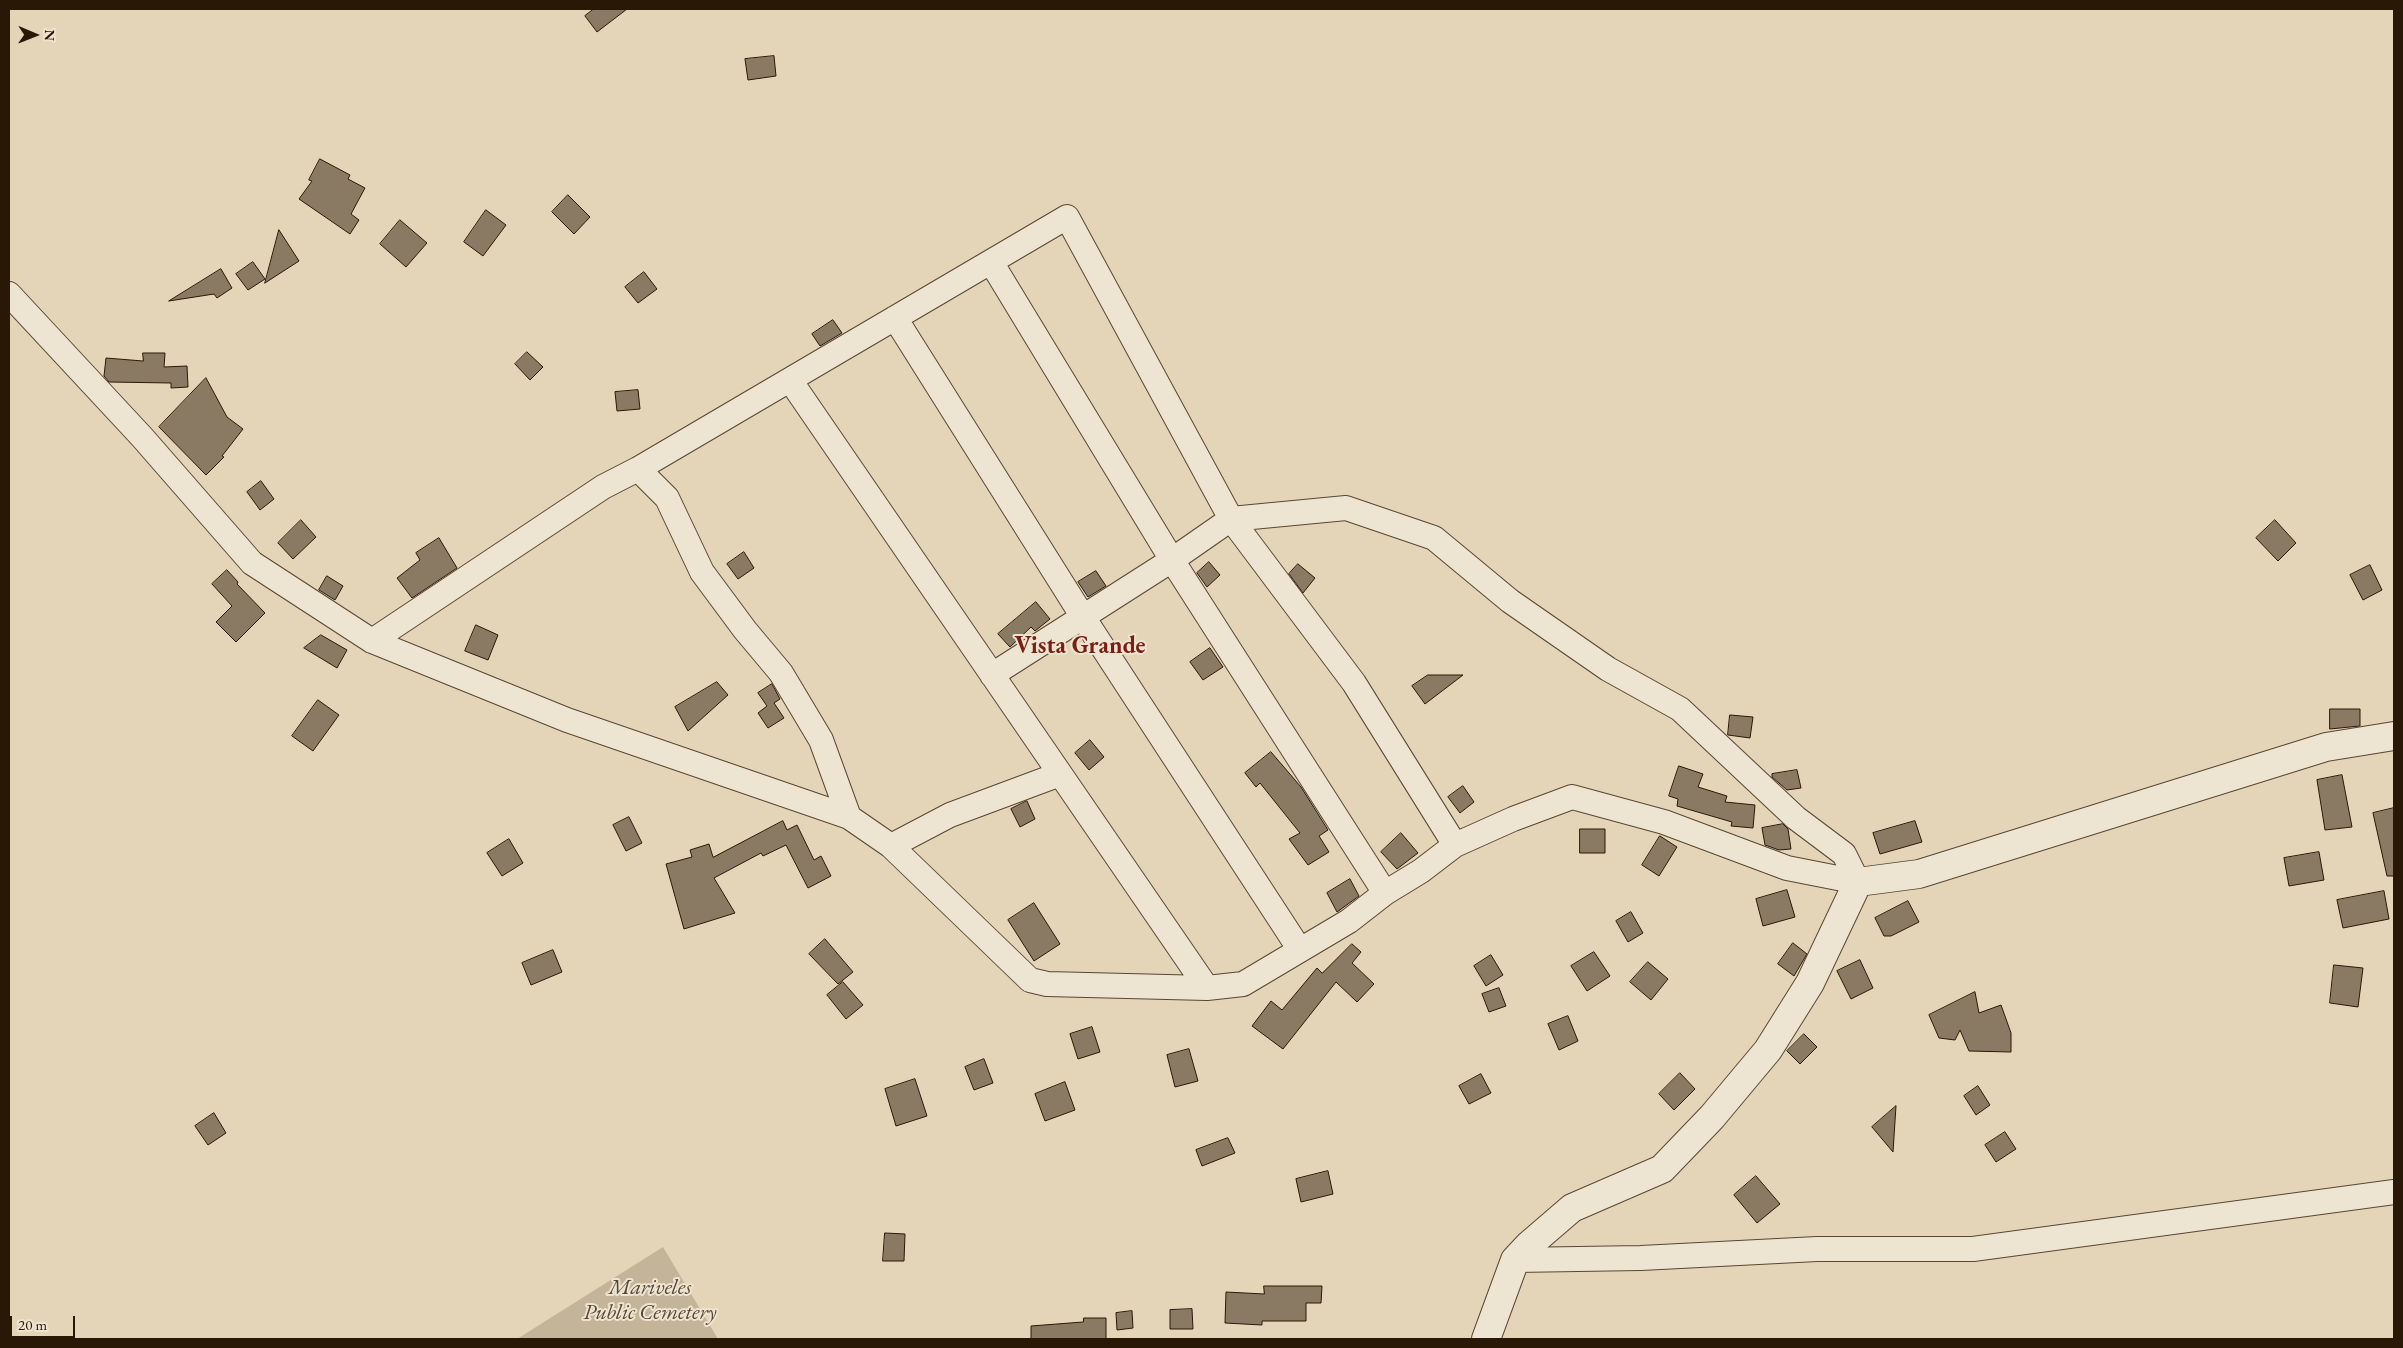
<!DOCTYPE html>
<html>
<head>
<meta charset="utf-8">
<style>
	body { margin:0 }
	#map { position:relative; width:2403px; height:1348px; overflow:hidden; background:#e4d5b8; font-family:"EB Garamond",serif }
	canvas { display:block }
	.frame { position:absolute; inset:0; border:10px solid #2a1807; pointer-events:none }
	.north { position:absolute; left:10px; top:10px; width:50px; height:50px; -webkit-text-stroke:4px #ede4d1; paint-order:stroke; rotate:91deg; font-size:14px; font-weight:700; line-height:20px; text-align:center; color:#2a1807 }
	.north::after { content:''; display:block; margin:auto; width:18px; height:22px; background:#2a1807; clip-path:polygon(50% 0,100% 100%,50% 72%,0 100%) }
	.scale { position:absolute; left:10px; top:1316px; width:65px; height:22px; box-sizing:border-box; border:2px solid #2a1807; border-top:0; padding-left:6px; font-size:15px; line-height:18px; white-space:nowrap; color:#2a1807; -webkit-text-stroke:4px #ede4d1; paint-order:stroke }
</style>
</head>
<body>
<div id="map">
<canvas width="2403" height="1348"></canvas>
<div class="frame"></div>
<div class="north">N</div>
<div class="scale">20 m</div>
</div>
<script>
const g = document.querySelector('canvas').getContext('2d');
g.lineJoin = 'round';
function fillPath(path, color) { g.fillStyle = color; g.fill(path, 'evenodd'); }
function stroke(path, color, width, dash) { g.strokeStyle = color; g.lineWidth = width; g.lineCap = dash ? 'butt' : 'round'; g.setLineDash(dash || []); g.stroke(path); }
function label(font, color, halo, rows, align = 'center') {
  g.font = font + ' "EB Garamond",serif'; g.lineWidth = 4; g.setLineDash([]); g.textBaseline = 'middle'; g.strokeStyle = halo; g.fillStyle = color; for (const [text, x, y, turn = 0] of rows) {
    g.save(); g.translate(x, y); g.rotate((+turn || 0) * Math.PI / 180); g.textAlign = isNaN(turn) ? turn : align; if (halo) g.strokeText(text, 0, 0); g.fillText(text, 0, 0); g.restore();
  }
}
fillPath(new Path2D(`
	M663,1247l55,92h-201z`), '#c4b59a');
const building = new Path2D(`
	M594,9h33l-30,23 -12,-16z
	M774,56l2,20 -28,4 -3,-21z
	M320,159l30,16 -2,4 17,9 -14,26 8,6 -9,14 -51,-35 13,-18 -3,-1z
	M568,195l22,22 -16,17 -22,-22z
	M486,210l20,15 -23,31 -19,-14z
	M400,220l27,23 -21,24 -26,-23z
	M279,230l20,31 -34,22z
	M253,262l12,17 -17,11 -12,-16z
	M221,269l11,19 -15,10 -3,-4 -45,7z
	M644,272l13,17 -19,14 -13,-16z
	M833,320l9,13 -22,13 -8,-12z
	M527,352l16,15 -13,13 -15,-16z
	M143,353h22l-1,14 23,-1 1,21 -17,1v-5l-62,-1 -5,-6 2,-18 37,3z
	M206,378l21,39 16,12 -21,27 2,1 -18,18 -47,-48z
	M638,390l2,19 -23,2 -2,-19z
	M261,481l13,18 -14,11 -13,-18z
	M301,520l15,17 -23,22 -15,-16z
	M2275,520l21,23 -18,18 -22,-23z
	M439,538l18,30 -45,30 -15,-20 23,-18 -4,-7z
	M744,552l10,16 -16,11 -11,-15z
	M1209,562l11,13 -13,12 -10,-14z
	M1298,564l17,14 -12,15 -14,-19z
	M2370,565l12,25 -19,10 -13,-25z
	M227,570l11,12 -1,2 28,29 -29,29 -20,-20 16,-16 -20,-22z
	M1096,571l10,15 -18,11 -10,-15z
	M327,576l16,10 -8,14 -16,-10z
	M1036,602l14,17 -15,12 -4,-4 -21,20 -12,-13z
	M476,625l22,10 -10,25 -23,-9z
	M321,635l26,15 -10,18 -33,-20z
	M1210,648l13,19 -20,13 -13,-18z
	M1428,675h35l-38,29 -13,-18z
	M717,682l11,13 -40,36 -13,-24z
	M772,684l8,15 -6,4 10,15 -16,10 -10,-15 9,-7 -9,-13z
	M318,700l21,15 -26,36 -21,-15z
	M2330,709h30v17l-30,3z
	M1730,715l23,2 -3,21 -22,-3z
	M1090,740l14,17 -15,13 -14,-17z
	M1271,752l30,35 27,43 -9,6 10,16 -21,13 -19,-26 11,-6 -40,-50 -4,4 -11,-14z
	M1679,766l24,8 -5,13 29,9 -2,6 30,3 -2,23 -22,-2 1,-4 -55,-16 1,-7 -9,-3z
	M1797,770l4,18 -14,2 -15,-13v-3z
	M2342,775l10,52 -27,3 -8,-50z
	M1463,786l11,16 -14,11 -12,-16z
	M1027,801l8,18 -15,8 -9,-18z
	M2394,808v68h-7l-14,-63z
	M629,817l13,26 -16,8 -13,-26z
	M783,821l4,9 10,-5 17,35 7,-4 10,20 -23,12 -22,-43 -23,11 -2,-3 -47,25 21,35 -51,16 -18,-65 26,-7 -2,-7 19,-6 4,13z
	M1915,821l7,21 -42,12 -7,-21z
	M1783,824l5,5 3,20 -12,1 -14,-5 -3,-17z
	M1580,829h25v24h-25z
	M1401,833l17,20 -21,16 -16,-17z
	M1660,836l17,11 -18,29 -17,-11z
	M509,839l14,24 -21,13 -15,-23z
	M2319,852l5,28 -35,6 -5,-28z
	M1350,879l9,17 -22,16 -10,-19z
	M1787,890l8,27 -32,9 -7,-27z
	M2384,891l5,28 -46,9 -6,-28z
	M1908,901l11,21 -28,14h-7l-9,-18z
	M1034,903l26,41 -26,17 -26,-41z
	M1631,912l12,21 -15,9 -12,-21z
	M825,939l28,33 -15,12 -29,-30z
	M1793,943l14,11 -13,22 -16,-12z
	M1352,944l9,8 -9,11 22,21 -17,18 -21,-20 -53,67 -31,-23 19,-25 11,9 35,-42 5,5z
	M553,950l9,22 -31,13 -9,-22z
	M1594,952l16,24 -23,15 -16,-25z
	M1491,955l12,20 -17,11 -12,-20z
	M1860,960l13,28 -22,11 -14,-28z
	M1648,962l20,17 -17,21 -21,-18z
	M2334,965l29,3 -5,39 -28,-4z
	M843,982l20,23 -17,14 -19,-24z
	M1499,988l7,18 -17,6 -7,-18z
	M1975,992l4,21 22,-8 10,28v19l-42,-1 -9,-21 -5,10 -16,-2 -10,-23z
	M1568,1016l10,25 -19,9 -11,-26z
	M1092,1027l8,25 -22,7 -8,-25z
	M1804,1034l13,13 -17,17 -13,-13z
	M1189,1049l9,32 -23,6 -8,-32z
	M984,1059l9,24 -19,7 -9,-23z
	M1680,1073l15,16 -21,21 -15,-16z
	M1481,1074l10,19 -22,11 -10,-18z
	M915,1079l12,37 -31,10 -11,-37z
	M1065,1082l10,28 -30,11 -10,-27z
	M1978,1086l12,19 -14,10 -12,-19z
	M1896,1106l-3,46 -21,-25z
	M214,1113l12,20 -18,12 -13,-19z
	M2005,1132l11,17 -20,13 -11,-17z
	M1228,1138l7,15 -33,13 -6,-16z
	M1328,1171l5,23 -32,8 -5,-23z
	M1756,1176l24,28 -23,19 -23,-28z
	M885,1233l20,1 -1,27h-21z
	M1264,1286h58l-1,17h-15v18h-44v4l-37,-2 1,-31 38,2z
	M1192,1309l1,20h-23v-19z
	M1132,1311l1,17 -16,2 -1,-17z
	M1084,1318h22v21h-75v-13l52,-4z`);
fillPath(building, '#8b7a63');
stroke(building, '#2a1807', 1);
const minor = new Path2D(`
	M991,262l181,298 213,333
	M9,294l133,143 110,126 120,78 195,79 282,97 42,29 139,134 17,4 160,4 36,-4 106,-63 36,-28 36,-22 34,-26 58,-26 59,-22 92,25 123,46 71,14
	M895,318l188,299 217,333
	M790,380l417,608
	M638,469l429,-252 164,302 123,164 101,162
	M372,641l231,-154 35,-18 29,29 35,74 43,58 36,43 40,67 28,77
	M992,675l180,-115 59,-41 115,-11 88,30 76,63 98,68 72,40 116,109 48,36 14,28
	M891,846l59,-31 110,-41
	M1515,1260l126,-2 176,-9h156l421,-57`);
const tertiary = new Path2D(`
	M1486,1339l29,-79 14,-15 43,-37 90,-39 50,-52 56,-67 42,-67 48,-101 61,-8 407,-127 68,-11`);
stroke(minor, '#584733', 26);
stroke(tertiary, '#584733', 30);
stroke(minor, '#ede4d1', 24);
stroke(tertiary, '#ede4d1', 28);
label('italic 22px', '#584733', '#ede4d1', [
	["Mariveles",650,1288],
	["Public Cemetery",650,1313]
]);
label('bold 24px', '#7a1f14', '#ede4d1', [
	["Vista Grande",1080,646]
]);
</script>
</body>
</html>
